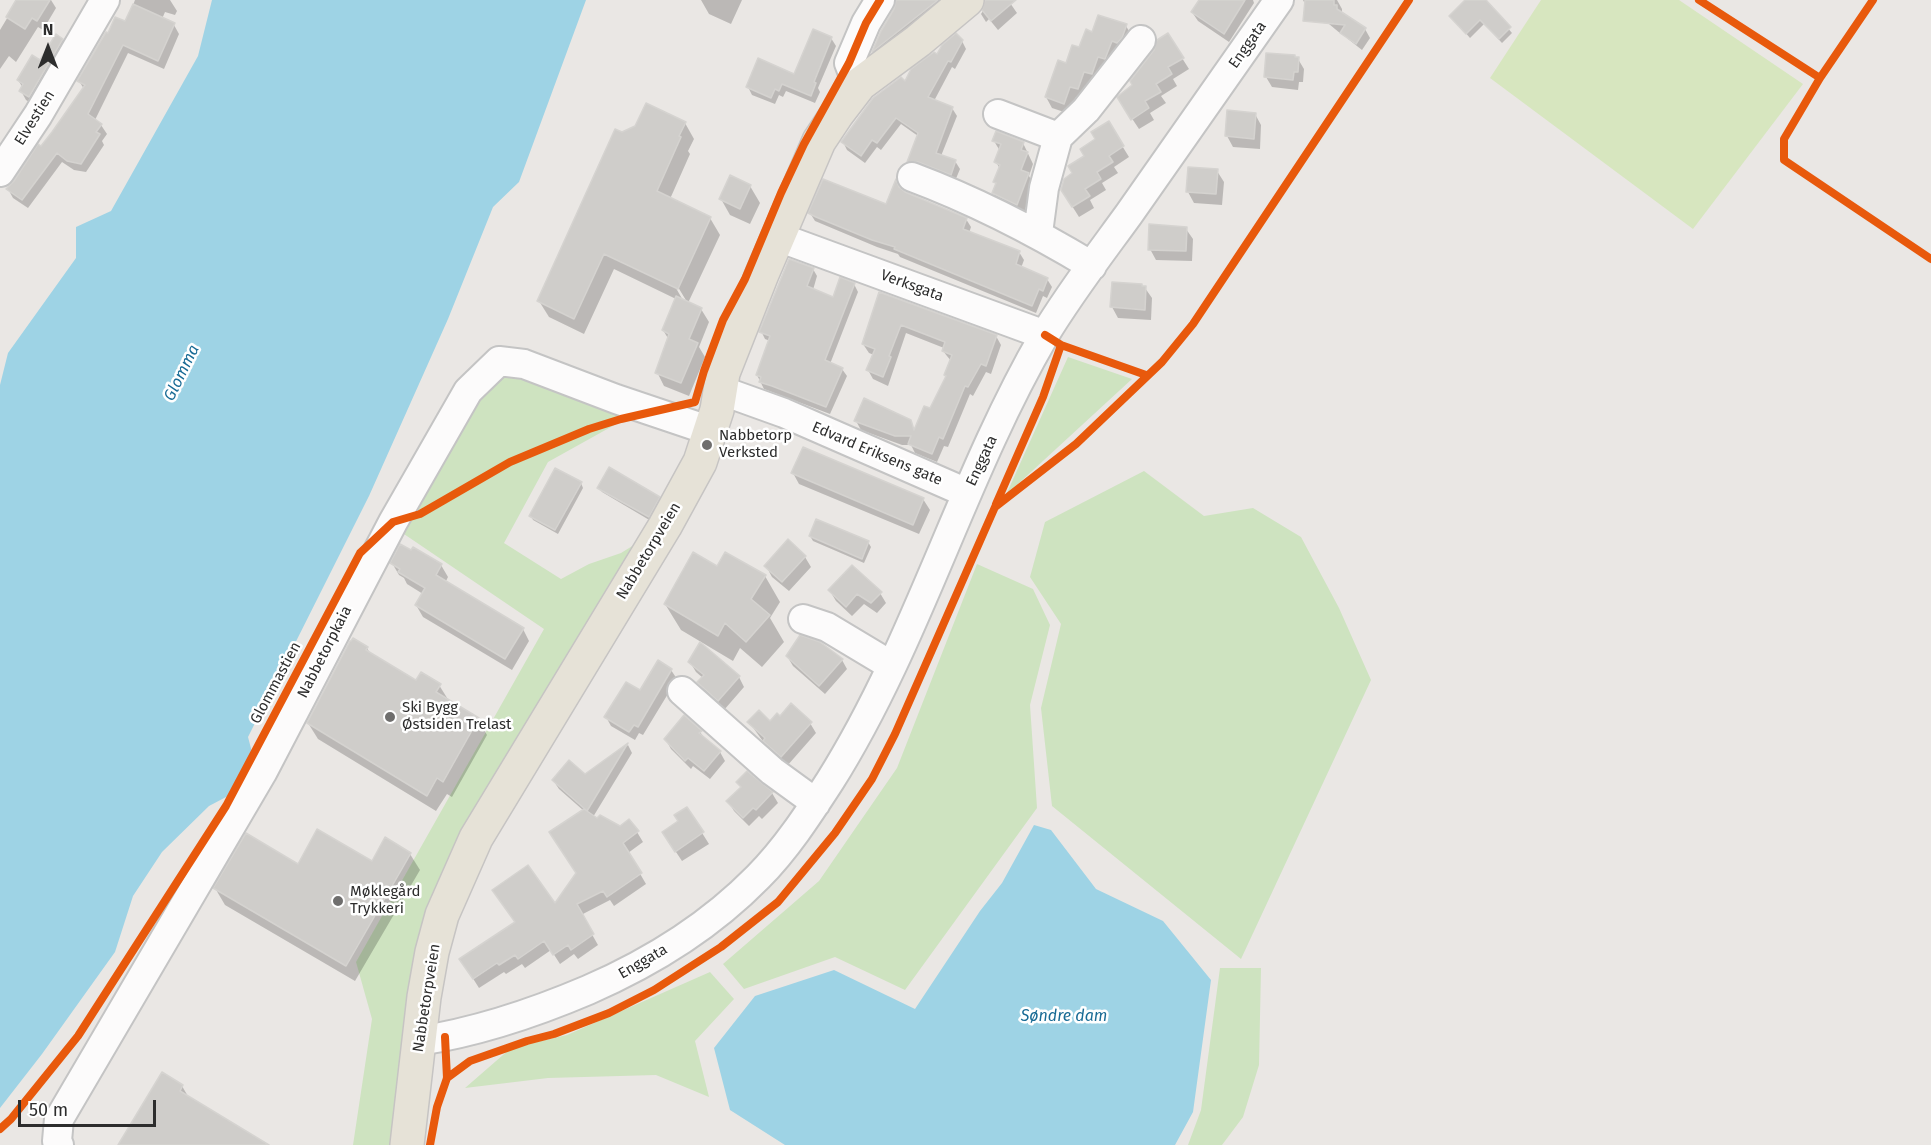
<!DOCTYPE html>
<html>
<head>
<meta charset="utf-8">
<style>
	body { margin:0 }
	#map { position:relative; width:1931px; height:1145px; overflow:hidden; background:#eae7e4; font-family:"Fira Sans",sans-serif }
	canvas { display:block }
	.north { position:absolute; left:18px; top:18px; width:60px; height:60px; -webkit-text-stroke:4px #fff; paint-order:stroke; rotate:0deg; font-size:16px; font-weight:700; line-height:24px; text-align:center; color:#2d2d2d }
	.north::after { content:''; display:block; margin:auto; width:21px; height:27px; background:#2d2d2d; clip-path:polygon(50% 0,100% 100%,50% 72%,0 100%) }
	.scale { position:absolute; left:18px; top:1100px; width:138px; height:27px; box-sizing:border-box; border:3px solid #2d2d2d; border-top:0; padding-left:8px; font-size:18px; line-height:21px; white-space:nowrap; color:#2d2d2d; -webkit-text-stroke:4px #fff; paint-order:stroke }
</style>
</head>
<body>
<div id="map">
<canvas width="1931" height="1145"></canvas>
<div class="north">N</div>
<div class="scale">50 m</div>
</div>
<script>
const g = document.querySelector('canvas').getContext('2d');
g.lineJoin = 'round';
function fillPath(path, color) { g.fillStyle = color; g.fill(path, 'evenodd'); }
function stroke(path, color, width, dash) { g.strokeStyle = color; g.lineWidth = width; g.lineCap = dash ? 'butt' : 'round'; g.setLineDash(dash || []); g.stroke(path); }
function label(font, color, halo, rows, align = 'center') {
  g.font = font + ' "Fira Sans",sans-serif'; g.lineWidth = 5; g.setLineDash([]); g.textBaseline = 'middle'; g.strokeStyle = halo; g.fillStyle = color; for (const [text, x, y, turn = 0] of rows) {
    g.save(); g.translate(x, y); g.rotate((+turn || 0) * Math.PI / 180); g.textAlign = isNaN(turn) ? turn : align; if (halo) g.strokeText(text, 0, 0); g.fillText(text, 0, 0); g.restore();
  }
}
fillPath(new Path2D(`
	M1068,357l64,22 -126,116z
	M514,374l113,44 -79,44 -44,81 57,36 28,-15 32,-11 29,-18 -183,310 -73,300h-41l19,-126 -16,-57 188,-333 -143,-97 90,-152z
	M1144,471l60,45 49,-8 48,29 38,71 32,72 -130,279 -189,-153 -11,-98 20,-84 -31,-47 15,-55z
	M977,564l56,25 17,36 -20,80 7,103 -132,182 -70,-33 -91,32 -21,-25 96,-83 78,-113z
	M1220,968h41l-2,97 -16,52 -21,28h-34l13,-35z
	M710,972l24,27 -39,42 14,56 -53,-22 -108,3 -83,10 46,-40 56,-13z`), '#cee3c0');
fillPath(new Path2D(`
	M1541,0h138l124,84 -110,145 -203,-151z`), '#d7e6bf');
fillPath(new Path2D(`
	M212,0h374l-67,182 -26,25 -45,112 -79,177 -121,241 5,19 -25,40 -19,10 -47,46 -29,44 -18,56 -73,102 -42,54v-723l8,-32 68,-95v-31l35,-16 87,-155z
	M1034,825l17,5 45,59 67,32 48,59 -18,132 -18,33h-390l-55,-35 -16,-62 41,-52 79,-26 81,39 65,-98 22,-28z`), '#9ed3e5');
fillPath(new Path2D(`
	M18,0h33l5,8 -13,22 -5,-3 -22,35 -7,-6 -9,13v-39z
	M135,0h35l7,11 -2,4 -10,-3 -3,7 12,6 5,9 -15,35 -36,-16 -33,67 6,5 6,9 -5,7 2,4 -18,27 -12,-2 -12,-8 -34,46 -15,-10 -5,-9 33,-41 43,-59 -5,-8 30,-46 17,-12z
	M701,0h41l-11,24 -22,-10z
	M897,0h57l-76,60 -5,-8 9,-21 14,-22z
	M987,0h21l9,13 -19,17 -9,-11 -3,3 -5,-8 5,-8z
	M1200,0h53l1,3 -25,39 -31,-21 -6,-9z
	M1303,0h34l5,9v4l23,16 5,9 -8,12 -14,-11 -3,-6 -4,1 -36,-30z
	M1467,0h17l28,33 -10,10 -18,-19 -14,14 -19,-22z
	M1126,26l6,10 -48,63 -8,-2 -6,17 -18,-6 -6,-11 21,-33 26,-31z
	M831,38l5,8 -18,42 2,4 -5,11 -29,-12 -3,6 -4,-2 -4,9 -23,-9 -4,-8 47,-12z
	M62,40l5,8 -33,57 -8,-5 -5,-9 2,-3 -5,-8z
	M962,41l4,8 -11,20 -3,-2 -18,34 18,7 5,8 -16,40 14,5 5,8 -5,12 -42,-12 -5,-7 10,-26 -17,-12 -20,26 -4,-3 -12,16 -18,-13 -4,-8 95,-86z
	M1155,51l27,7 7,11 -16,10 4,7 -16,10 5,7 -16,10 4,7 -15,9 -14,-21 9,-22z
	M1298,59l6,10 -1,13h-4l-1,8 -26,-3 -6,-10z
	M1255,114l6,11 -1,24 -27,-2 -6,-11z
	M685,123l9,16 -6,12 2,3 -20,45 40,19 10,17 -32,68 13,6 8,13 -10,25 6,10 -16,39 -25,-10 -7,-14 12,-32 -6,-10 13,-31 -62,-30 -30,65 -35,-17 -10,-16 83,-167zM675,282l12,20h-3l-11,-19z
	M1108,123l21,34 -15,10 4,6 -16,10 4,7 -16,10 4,8 -15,9 -17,-27z
	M994,141l29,2 10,21 -4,12 5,9 -11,30 -23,-11 -7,-11 7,-24 -4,-7 4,-11z
	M1217,171l7,11 -2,23 -28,-2 -6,-11z
	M750,186l10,17 -10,21 -20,-9 -9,-16z
	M900,190l66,29 5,8 -2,6 50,19 5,8 -3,8 26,11 5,8 -5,11 -4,-2 -7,17 -136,-56 -2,-3 -21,-7 -62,-26 -5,-8 77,-7z
	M1186,229l7,10 -1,22 -36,-1 -6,-11z
	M813,269l4,7 -4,14 21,9 20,-15 4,8 -28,72 12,5 5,7 -17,38 -66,-25 -7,-14 13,-34 -5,-2 -4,-8z
	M1142,288h3l7,10 -1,22 -33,-2 -6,-11z
	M880,294l116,42 5,9 -10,29 -5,-2 -13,24 -3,-2 -22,53 -4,-1 -7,16 -22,-9 -4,-8h-9l-41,-15 -5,-9h54l5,17 16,-28 16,-33 4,-16 -8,-10 1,-3 -38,-15 -18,53 -15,-7 -5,-9 6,-15 -5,-2 -6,-9z
	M793,473l130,26 7,11 -11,24 -120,-50z
	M581,483l2,5 -25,46 -25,-14 -2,-4z
	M599,488l60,10 2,4 -10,19 -49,-29z
	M810,536l58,6 3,5 -7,16 -51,-22z
	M805,557l6,10 -22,24 -17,-14 -6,-11z
	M392,563l49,2 7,12 -3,6 78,46 6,12 -17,29 -89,-53 -7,-12 7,-11 -16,-10 -3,-6 -5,-3z
	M718,568l47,8 15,26 -10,16 14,24 -22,25 -22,-19 -7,13 -52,-31 -16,-26z
	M830,591l50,2 6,10 -9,10 -13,-9 -12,12 -16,-15z
	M367,648l4,7 42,26 26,4 10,16 29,18 9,16 -35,62 -5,-3 -11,17 -118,-72 -10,-16z
	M787,656l55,4 5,9 -22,25 -32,-28z
	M690,662l49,15 5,10 -20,23 -19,-18 -6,-9 4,-5 -7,-6z
	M671,670l6,9 -34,56 -4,-2 -4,7 -24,-14 -5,-9z
	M749,722l61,1 6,10 -29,33 -17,-15z
	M700,732l6,8 14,12 5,9 -15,18 -17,-13 -2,3 -20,-20 -5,-9z
	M628,745l4,8 -39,64 27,11 17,4 6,10 -15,11 18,31 -32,22 -4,-6 -29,15 17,30 -20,14 -4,-5 -14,10 -9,-14 -26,18 -3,-4 -16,10 -2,-2 -25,16 -12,-19 88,-64 23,-31 6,-63 -25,-22 -6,-9 32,-5z
	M747,773l25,20 6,10 -16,16 -3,-3 -10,10 -15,-15 -6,-10 13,-13 -3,-6z
	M687,809l22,35 -27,17 -12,-18z
	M410,854l10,16 -65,111 -130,-76 -10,-17 83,-22 74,-3z
	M182,1086l7,12 77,47h-142z`), '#0003');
const building = new Path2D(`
	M16,0h34l-13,21 -5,-3 -7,11 -19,-12z
	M896,0h42l-66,52 9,-21 13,-22z
	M985,0h31l-25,21 -9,-11z
	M1199,0h46l-21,34 -33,-22z
	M1305,0h29v5h3v4l29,19 -10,16 -16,-11 5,-8 -42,-4z
	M1465,0h21l25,27 -12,12 -19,-19 -14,14 -17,-18z
	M133,4l42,19 -17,38 -35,-16 -35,69 14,10 -6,8 4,2 -19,30 -14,-3 -10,-8 -35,47 -16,-11 8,-8 24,-37 3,2 11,-14 33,-47 -8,-4 29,-49 2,1 7,-16 10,4z
	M1098,15l29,9 -5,14 -5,5 -5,-2 -7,18 -7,-2 -6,17 -8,-2 -6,17 -8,-2 -6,17 -19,-7 13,-37 8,3 6,-18 7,2 7,-18 6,3z
	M813,29l19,8 -18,45 2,1 -5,13 -29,-12 -3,7 -4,-2 -4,9 -25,-11 12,-29 36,16z
	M956,33l7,7 -12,22 -3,-1 -20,36 25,10 -17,46 20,7 -5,15 -33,-13h-11l11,-29 -22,-15 -19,25 -5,-3 -11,16 -20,-14 32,-44 28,-21 4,4 6,-12 23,-17 3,2 5,-9z
	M1168,33l16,25 -16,9 4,7 -16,10 5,8 -16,9 4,7 -18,12 -14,-23 15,-12 -2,-4 24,-31 3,-10z
	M56,34l7,5 -34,58 -10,-6 4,-7 -6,-4 15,-25 8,5z
	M1266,53l29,2v2h4l-1,15h-4l-1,8 -29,-3z
	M646,103l40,19 -7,14 2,1 -24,54 54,26 -33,72 -74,-35 -30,65 -37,-18 78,-172 7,3 13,-6z
	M1227,110l29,3 -2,26 -29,-3z
	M1109,121l15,25 -15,10 4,6 -16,10 4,7 -16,10 5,7 -18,11 -11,-17 3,-11 8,-6 -4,-7 16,-10 -4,-7 15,-10 -4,-7z
	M996,131l28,11 -3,8 7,2 -7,18 8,3 -12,32 -25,-12 4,-10 -3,-1 7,-17 -6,-3 7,-18 -9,-3z
	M1188,167l30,2 -2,25 -30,-2z
	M730,175l21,10 -11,24 -21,-10z
	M823,179l63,25 10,-25 3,8 6,5 62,26 -4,11 57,22 -4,13 32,14 -5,13 -4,-2 -7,17 -138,-57 1,-2 -23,-7 -56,-23 -8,-4z
	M1149,224l38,3 -1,24 -38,-1z
	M789,259l25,9 -7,18 26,11 7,-20 15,6 -30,77 18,8 -17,39 -54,-21 -13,-4 2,-5 -5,-2 14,-39 -11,-4z
	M1112,282l30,2v2h4l-1,24 -35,-3z
	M879,292l118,43 -11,31 -5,-2 -13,23 -3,-1 -22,53 -4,-2 -7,17 -24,-10 3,-8h-16l-41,-15 10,-23 47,22 3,10 10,-24 6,2 16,-32 -2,-1 8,-20 -10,-4 3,-9 -44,-17 -12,31 2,1 -8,20 -17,-7 9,-21 -13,-5z
	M676,296l26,12 -13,31 9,4 -17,40 -26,-10 14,-39 -7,-4z
	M803,447l121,51 -11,27 -122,-52z
	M609,467l51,30 -11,20 -52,-29z
	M555,468l27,14 -27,48 -26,-14z
	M816,519l53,22 -7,18 -53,-23z
	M788,539l18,17 -24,26 -18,-16z
	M400,544l11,6 2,-3 29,17 -6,11 88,53 -19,31 -90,-54 10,-17 -27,-16 2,-3 -10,-6z
	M693,552l24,14 8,-14 41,23 -15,24 19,16 -24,27 -21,-19 -7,13 -54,-32z
	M852,565l30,27 -11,11 -14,-9 -11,13 -18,-17z
	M800,635l20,7 23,17 -24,27 -33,-30z
	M353,638l15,9 -2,3 48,29 2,1 5,-8 20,12 -5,8 43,26 -36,64 -6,-4 -10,18 -120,-73 43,-82h1z
	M700,642l40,34 -22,25 -21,-19 7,-7 -16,-13z
	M658,660l14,9 -34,58 -4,-2 -5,7 -25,-15 22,-35 14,8z
	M791,703l21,19 -31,35 -18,-16 2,-3 -18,-16 12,-12 11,11 7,-8 3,3z
	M684,715l18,16 -3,2 22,18 -17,20 -16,-13 -3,3 -21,-22z
	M628,743l-41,68 -35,-31 17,-20 16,14z
	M747,771l26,21 -17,18 -3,-2 -10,10 -17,-17 15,-14 -5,-5z
	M687,807l17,25 -29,20 -13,-20 16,-11 -4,-6z
	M584,809l13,9 3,-3 20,11 9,-7 10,12 -16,12 19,30 -35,24 -4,-6 -26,13 17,30 -23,16 -3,-5 -15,10 -9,-14 -26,18 -3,-4 -16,10 -2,-2 -24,16 -14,-20 56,-37 -23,-32 36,-25 27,38 21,-30 -27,-41z
	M317,829l55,32 13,-24 26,16 -65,113 -133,-78 33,-55 52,31z
	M162,1072l21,13 -3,6 89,54h-151z`);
fillPath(building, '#cfcdca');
stroke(building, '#d5d3d0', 1.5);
const minor = new Path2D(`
	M860,84l-6,-8 -5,-13 17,-40 14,-23
	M998,114l60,23
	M0,172l38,-57 67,-115
	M912,177c64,24 122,54 180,89
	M1038,233l6,-45 14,-51 28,-27 55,-70
	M778,237l267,98
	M720,390l64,23 183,80
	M803,619l24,8 65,39
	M682,691l90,80 44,32
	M419,1041c58,-9 115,-28 169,-51 62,-27 122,-64 170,-113 28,-28 50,-62 72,-96 88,-140 131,-302 214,-445 25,-42 56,-82 85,-122 50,-71 100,-143 150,-214
	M59,1145l-2,-4 2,-22 203,-346 131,-251 75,-131 31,-30 25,3 92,35 95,32`);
const major = new Path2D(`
	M407,1145l17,-148 8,-45 10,-37 34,-77 189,-312 35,-64 17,-52 6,-37 39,-99 57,-133 18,-27 23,-30 58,-43 49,-41`);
stroke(minor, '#c4c4c4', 32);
stroke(major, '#c6c4c3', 36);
stroke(minor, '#fcfbfb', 28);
stroke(major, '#e6e2d7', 33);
stroke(new Path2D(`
	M1699,0l121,78
	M1873,0l-53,78 -36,61v21l147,99
	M1061,345l85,30
	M996,504l47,-107 18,-52 -16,-10
	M447,1078l23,-17 57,-20 27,-7 55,-21 45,-23 67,-43 57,-45 57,-69 37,-54 23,-45 100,-227 81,-63 86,-82 31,-38 216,-324
	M0,1129l11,-10 67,-83 148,-230 134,-253 33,-31 27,-8 90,-52 79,-33 32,-10 74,-17 9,-31 19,-51 22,-41 36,-86 23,-49 45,-81 17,-40 14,-23
	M430,1145l7,-38 10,-29 -2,-41`), '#e8590c', 8);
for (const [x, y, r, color] of [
	[707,445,6,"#6f6e6d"],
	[390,717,6,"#6f6e6d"],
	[338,901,6,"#6f6e6d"]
]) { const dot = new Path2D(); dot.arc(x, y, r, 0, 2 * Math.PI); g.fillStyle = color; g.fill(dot); stroke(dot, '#fff', 2); }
label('15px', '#2d2d2d', '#fff', [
	["Enggata",1248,45,-55],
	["Elvestien",35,118,-58],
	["Verksgata",912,286,20],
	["Edvard Eriksens gate",877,454,23],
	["Enggata",982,461,-65],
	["Nabbetorpveien",649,551,-59],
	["Nabbetorpkaia",325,652,-63],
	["Glommastien",276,683,-62],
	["Enggata",643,962,-30],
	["Nabbetorpveien",427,998,-81]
]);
label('15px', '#2d2d2d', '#fff', [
	["Nabbetorp",719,436],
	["Verksted",719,453],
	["Ski Bygg",402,708],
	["Østsiden Trelast",402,725],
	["Møklegård",350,892],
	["Trykkeri",350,909]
], 'left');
label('italic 16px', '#196b95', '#fff', [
	["Glomma",182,373,-64],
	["Søndre dam",1064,1017]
]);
</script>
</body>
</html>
